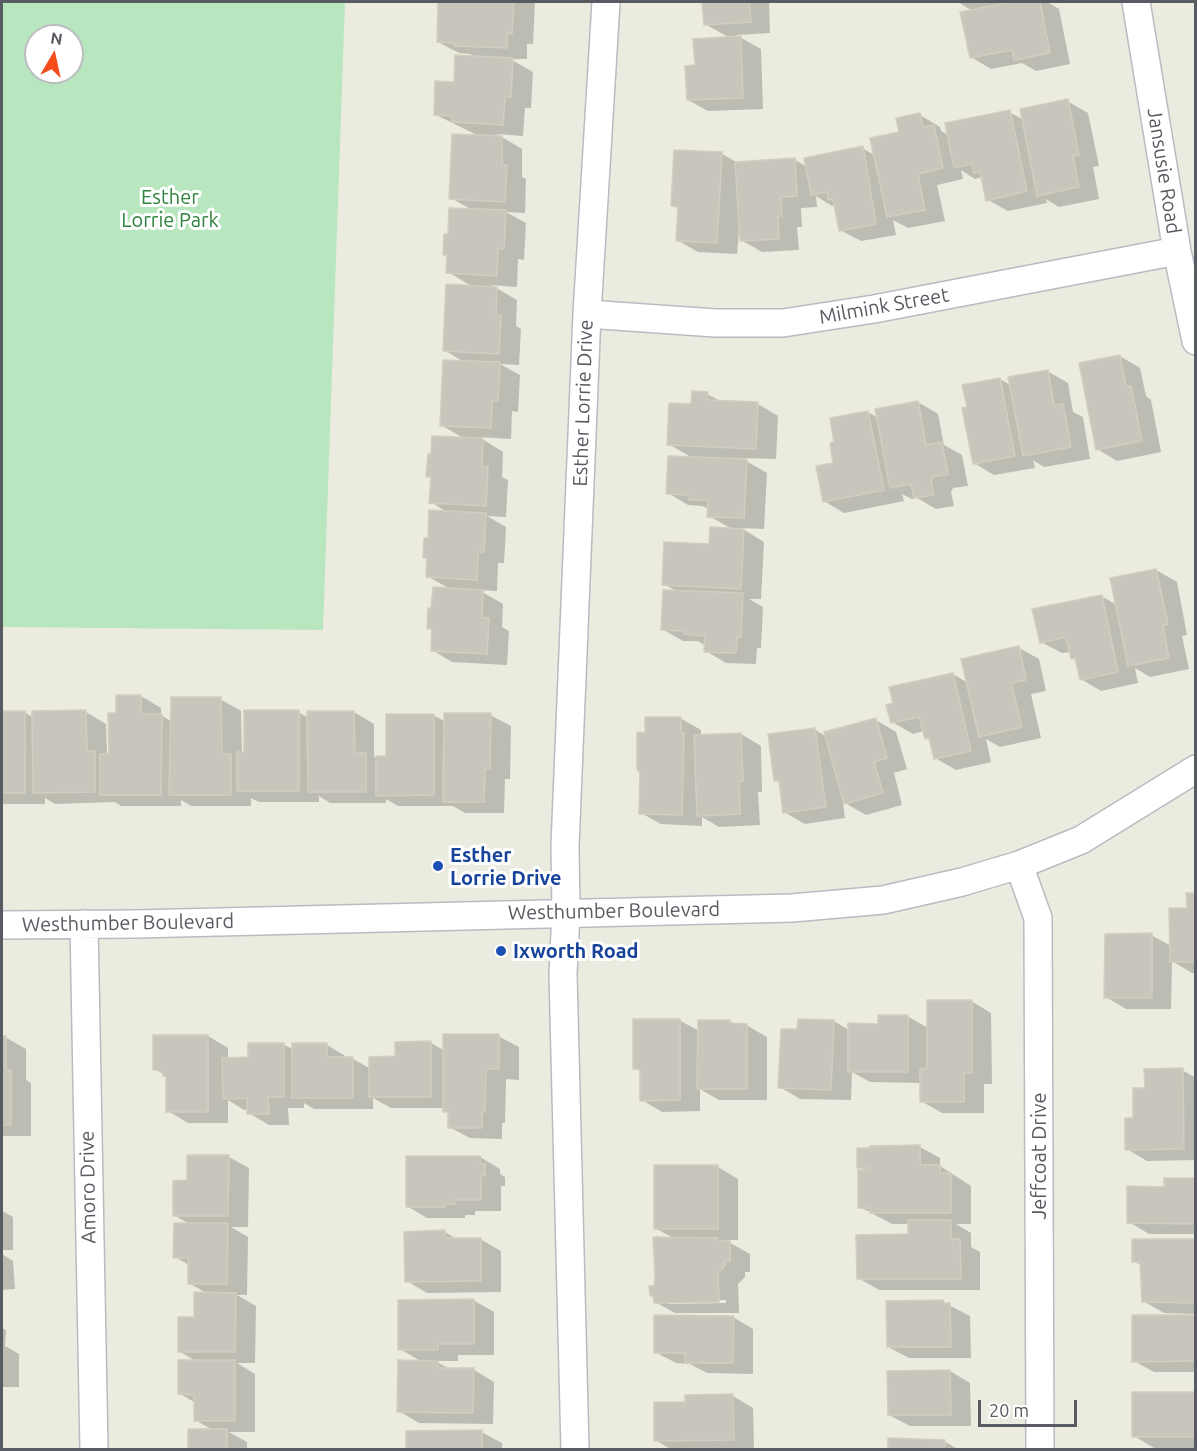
<!DOCTYPE html>
<html>
<head>
<meta charset="utf-8">
<style>
	body { margin:0 }
	#map { position:relative; width:1197px; height:1451px; overflow:hidden; background:#ecebdf; font-family:Ubuntu,sans-serif }
	canvas { display:block }
	.frame { position:absolute; inset:0; border:3px solid #585b61; pointer-events:none }
	.north { position:absolute; left:24px; top:24px; width:60px; height:60px; box-sizing:border-box; background:#fff; border:2px solid #bcbdc0; border-radius:50%; rotate:9deg; font-size:16px; font-weight:700; line-height:24px; text-align:center; color:#585b61 }
	.north::after { content:''; display:block; margin:auto; width:21px; height:27px; background:#f54c1c; clip-path:polygon(50% 0,100% 100%,50% 72%,0 100%) }
	.scale { position:absolute; left:978px; top:1400px; width:99px; height:27px; box-sizing:border-box; border:3px solid #585b61; border-top:0; padding-left:8px; font-size:18px; line-height:21px; white-space:nowrap; color:#585b61; -webkit-text-stroke:4px #fff; paint-order:stroke }
</style>
</head>
<body>
<div id="map">
<canvas width="1197" height="1451"></canvas>
<div class="frame"></div>
<div class="north">N</div>
<div class="scale">20 m</div>
</div>
<script>
const g = document.querySelector('canvas').getContext('2d');
g.lineJoin = 'round';
function fillPath(path, color) { g.fillStyle = color; g.fill(path, 'evenodd'); }
function stroke(path, color, width, dash) { g.strokeStyle = color; g.lineWidth = width; g.lineCap = dash ? 'butt' : 'round'; g.setLineDash(dash || []); g.stroke(path); }
function label(font, color, halo, rows, align = 'center') {
  g.font = font + ' Ubuntu,sans-serif'; g.lineWidth = 6; g.setLineDash([]); g.textBaseline = 'middle'; g.strokeStyle = halo; g.fillStyle = color; for (const [text, x, y, turn = 0] of rows) {
    g.save(); g.translate(x, y); g.rotate((+turn || 0) * Math.PI / 180); g.textAlign = isNaN(turn) ? turn : align; if (halo) g.strokeText(text, 0, 0); g.fillText(text, 0, 0); g.restore();
  }
}
fillPath(new Path2D(`
	M2,2h343l-22,628 -321,-3zM36,36h36v36h-36z`), '#b8e7bf');
fillPath(new Path2D(`
	M440,2h95l-2,42h-6v15h-17l23,13 -2,36h-6l-2,28 -26,-2 25,15v28l4,2 -1,34 -19,-1 20,11 -2,37 -6,-1 -1,28 -26,-2 26,15 -1,26 5,3 -2,36 -19,-1 20,11 -2,37 -6,-1 -1,28 -32,-2 24,15 -1,25 6,3 -2,37 -19,-1 19,11 -2,36h-6l-1,28 -18,-1 24,14 -1,23 7,4 -2,34 -55,-3 -20,-12 1,-20 -5,-2 24,-38 -25,-14 1,-17 -3,-2 4,-18 19,-26 -17,-11 1,-24 -4,-2 37,-37 -24,-14 23,-63 -20,-12 29,-63 -25,-15v-16l-4,-2 5,-19 23,-25 -21,-12 28,-62 -43,-21 19,-31 23,-26 -8,-4 -11,-1 -21,-11z
	M702,2h67l1,31 -34,2 25,14 2,60 -55,2 -20,-11 8,-33 34,-29 -25,-14 -1,-21z
	M960,2h90h-3l12,7 11,55 -34,7 -14,-8 -31,6 -20,-12 2,-46 -12,-7z
	M1067,101l21,12 11,53 -6,1 6,32 -40,8 -13,-8 1,4 -39,8 -20,-11 -5,-23 -8,2 -14,-9 2,9 -26,6 8,36 -37,7 -15,-8 3,15 -35,6 -21,-11 -5,-25 -3,1 -16,-10 1,11 -16,1 1,19h-5l2,23 -37,2 -21,-12v-9h-2l-2,23 -39,-2 -21,-12 2,-31 -6,-4 49,-51 16,9 57,-3 12,7 55,-19 14,8 44,-41 20,12 1,4 8,4 60,-23 15,8z
	M1120,356l20,12 6,28 5,4 10,52 -44,9 -20,-12z
	M1047,371l21,12 5,29 10,5 7,42 -46,8 -11,-7 2,8 -41,7 -20,-12 -6,-55 32,-29 12,7z
	M707,394l15,8 36,2 20,12 -2,43 -35,-1 26,15 -3,56 -23,-1 23,14 -3,57h-12l14,8 -2,41h-4l-1,16 -30,-1 -20,-12v-5l-8,-5h-15l-21,-12 16,-37 -14,-8 68,-55 -23,-13v-7l-7,-3 -14,-1 -20,-12 25,-35 -25,-14 24,-38z
	M918,402l20,12 6,31 18,10 6,31 -15,2 -2,4 3,14 -18,3 -19,-11 -5,1 -10,-5 2,7 -60,12 -20,-12 11,-37 1,-21 32,-31 10,6z
	M1156,570l21,12 10,53 -5,1 7,33 -39,8 -15,-9 3,15 -37,8 -20,-12 -4,-18 -5,-3 -2,-6 -8,1 -21,-11 60,-46 16,9z
	M1019,648l20,11 7,32 -15,3 10,44 -41,9 -14,-8 5,23 -35,8 -21,-12 -4,-17 -5,-3 -2,-7 -11,3 -21,-12 61,-48 15,9z
	M141,696l20,12v7l11,7 48,-23 21,12 1,42h4l52,-41 11,6v-5l45,-1 20,12v33h14l45,-42 13,7 44,-7 21,11 -1,53h-5l-1,34h-39l-12,-7h-55l-12,-7v4h-56l-11,-7v6h-60l-8,-4v8h-60l-10,-6v6h-60l-6,-4 -60,2 -10,-6v6h-43v-92h22l10,6v-6h52l20,12 1,31h3l7,-40z
	M680,718l21,12v6l40,-2 20,12 1,46h-4l2,33 -41,2 -17,-10v9l-41,-2 -20,-11 5,-79z
	M876,720l20,12 11,37 -13,4 8,32 -36,10 -23,-13 2,16 -40,6 -21,-12 -4,-29 -5,-3 39,-51 13,8z
	M1196,894v79h-4l-20,-12 -1,48h-45l-20,-12 45,-62 20,11z
	M971,1001l20,12 1,71h-8v29h-42l-21,-12v-18l-51,-1 -18,-10 -1,28 -51,-1 -20,-12 19,-56 35,-10 16,10 30,-6 27,-9 21,12z
	M679,1020l20,11 31,-10 6,4h10l21,12v63h-48l-19,-11v22l-38,1 -20,-12v-28l-8,-4z
	M208,1036l20,12v11h22l33,-15 11,6 33,-5 20,12v2h6l18,10 60,-26 14,8 53,-15 21,11v33l-13,-1 -1,44h-3v16l-32,-1 -21,-11v-14l-4,-2v-3h-54l-18,-10v11h-59l-10,-6v5h-16l1,17h-20l-20,-12v-4l-5,1 -16,-10v23h-40l-20,-12v-34l-13,-8z
	M2,1037h3l21,12v31l5,3v53h-29z
	M1182,1070l14,8v82l-49,1 -20,-12 7,-29 12,-30z
	M920,1147l20,11v8l31,20v38h-15l15,9v14l9,5v38h-101l-21,-12 51,-42v-12h-17l-32,-17 7,-35 -8,-5z
	M229,1157l20,11 -1,59h-17l17,10 -1,58h-10l19,11 -1,57h-18l18,11v58h-26l18,10v8h-57l23,-20 -18,-10 1,-17 -16,-9 17,-32 -18,-11 29,-57 -19,-11v-18l-14,-8 16,-32 -17,-10 14,-33z
	M480,1157l20,12v5l5,3v9h-4v25h-26v4h-10v3h-38l-20,-12z
	M718,1167l20,12v61h-13l25,14v18h-5v5l-7,7 1,29h-64l-20,-11v-4l-4,-3 24,-56 -20,-11zM726,1300v3l-57,1v-3z
	M1196,1180v54h-47l-20,-12 36,-34z
	M2,1211l11,6v33h-11z
	M445,1232l13,8 22,-1 21,12v41l-74,1 -20,-12z
	M1196,1241v73l-32,-1 -21,-12 -1,-35 -8,-5z
	M2,1254l11,7 2,28 -13,1z
	M473,1300l21,12v43h-36v6h-23l15,8 24,1 20,12 -1,42 -74,-1 -20,-12 23,-49 -22,-13z
	M943,1302l27,14 1,42h-62l-21,-11z
	M733,1317l20,12v45l-46,-1 -17,-9 -14,-1 -21,-11z
	M1196,1317v55h-42l-20,-11z
	M2,1328l4,2 -1,16 14,8v33h-17z
	M950,1371l20,12 1,43h-61l-21,-11z
	M1196,1393v55h-42l-20,-12z
	M733,1396l20,12 1,42h-82l-17,-10 32,-36z
	M481,1432l21,11v7h-94z
	M944,1441l15,9h-70z`), '#0003');
const building = new Path2D(`
	M438,2h76l-2,32 -5,-1v15l-53,-2v-3l-17,-1z
	M702,2h47l2,20 -47,3z
	M1011,2h29l10,51 -36,7 -2,-10 -42,8 -10,-46z
	M741,36l2,62 -56,2 -2,-34 10,-1 -2,-26z
	M455,55l58,3 -2,39h-6l-2,28 -51,-3v-6l-18,-1 1,-34 19,1z
	M1068,99l11,56 -6,1 6,31 -42,9 -17,-87z
	M1010,110l17,81 -41,10 -6,-29 -6,1 -2,-9 -18,4 -9,-45z
	M920,113l3,14 11,-2 9,43 -25,6 7,36 -38,7 -17,-79 29,-6 -3,-14z
	M452,134l50,2v28l5,2 -2,36 -56,-3z
	M863,146l13,78 -37,7 -6,-32 -5,1 -1,-8 -16,3 -7,-37z
	M674,150l48,2 -5,91 -41,-2 2,-34 -7,-1z
	M795,158l2,38 -16,1 1,19h-4l1,23 -39,2 -5,-79z
	M449,208l57,2 -2,39 -6,-1 -1,28 -51,-3 1,-18h-4l1,-21h4z
	M446,284l51,3 -1,27 5,2 -2,38 -56,-3z
	M1120,355l6,32 5,-1 11,55 -46,9 -17,-87z
	M443,360l57,2 -2,39h-6l-1,27 -51,-2z
	M1048,370l6,35 9,-1 8,43 -48,9 -15,-79z
	M1000,378l15,78 -42,8 -11,-56 5,-1 -5,-22z
	M692,391l16,1 -1,8 51,2 -2,47 -89,-4 2,-42 22,1z
	M918,401l8,44 16,-3 6,32 -15,3 -2,3 3,15 -20,3 -3,-14 -21,4 -15,-79z
	M868,411l16,79 -61,12 -7,-36 17,-3 -3,-20 4,-1 -4,-24z
	M432,436l51,2 -1,29h6l-2,39 -57,-3 2,-26h-5l2,-23h3z
	M668,456l79,3 -3,59 -37,-1 1,-17h-19v-5l-23,-1z
	M429,510l57,3 -2,39h-6l-1,28 -51,-3 1,-19h-4l1,-20h4z
	M710,527l34,2 -3,60 -79,-4 2,-43 45,2z
	M1156,569l12,55 -5,1 6,33 -41,8 -18,-88z
	M433,587l50,3 -1,28h7l-2,36 -56,-3 1,-22h-5l1,-21h3z
	M663,590l80,3 -2,44h-4l-1,16 -32,-1 1,-16 -21,-2v-3l-23,-1z
	M1102,595l16,77 -38,8 -5,-22 -4,1 -5,-22 -26,6 -8,-34z
	M1019,646l7,34 -15,3 11,44 -43,10 -18,-78z
	M953,673l18,78 -37,8 -5,-21 -4,1 -6,-22 -28,6 -5,-18 7,-2 -4,-16z
	M116,695h25v19h21l-1,81h-61v-41h9l-1,-41h8z
	M171,697h50l1,57h9v41h-62z
	M86,710l1,41h8v41l-62,1 -1,-82z
	M244,710h55v81h-62v-39h7z
	M2,711h23v82h-23z
	M307,711h47l1,42h11v39h-58z
	M444,713h47l-1,56 -5,-1 -1,34h-41z
	M386,714h48v81l-58,1v-40h10z
	M645,717h36v16h3l-2,82 -43,-1 1,-41 -3,-4v-37l8,1z
	M876,718l11,40 -13,4 9,31 -39,11 -20,-72z
	M815,728l11,79 -43,6 -4,-33 -5,1 -6,-47z
	M741,733l2,48h-4l1,33 -43,2 -3,-81z
	M1186,893h10v69h-26l-1,-54h18z
	M1152,933v65h-48l1,-64z
	M927,1000h45v73h-8v29h-44v-33h7z
	M878,1015h30v57h-60v-49l30,1z
	M633,1019h47v81l-40,1v-32h-7z
	M798,1019l36,1 -3,70 -53,-2 3,-59h16z
	M698,1020h32v3l17,1v65h-50z
	M443,1034h56v35h-13l-1,43h-3v16h-34v-16h-5z
	M153,1035h55v77h-42v-36h-3v-6h-10z
	M2,1036h4v34h5v55h-9z
	M431,1041v56h-62v-40l26,-1v-14z
	M248,1043h36v54h-16l1,17h-22v-16l-24,1 -1,-41 26,-1z
	M292,1043h35v14h26v41h-61z
	M1183,1068l1,81 -59,1v-32h8v-30h12l-1,-19z
	M920,1145v20h20v8h11v40h-81v-5h-12v-38h12v-2h-13v-20h13v-2z
	M187,1155h42l-1,61h-55v-35l14,-1z
	M406,1156h74v8h5v12l-4,-1v25h-26v4h-10v3h-39z
	M654,1165h64v64h-64z
	M1164,1178h32v46l-69,-1v-37l37,1z
	M908,1220h43v19h9l1,40h-104l-1,-44 52,-1z
	M174,1223h54l-1,61h-39v-26h-15z
	M445,1230v8h36v43l-76,1 -1,-50z
	M653,1237l65,1v3h12v20h-5v5l-7,7 1,29 -65,1 -1,-7h-3l-1,-10h5l1,-8z
	M1132,1239h64l-1,64 -53,-1 -2,-40h-8z
	M194,1292l42,1 -1,59h-57v-35h16z
	M474,1299v45h-36v6h-40v-50z
	M943,1300l1,3h6l1,44h-64l-1,-46z
	M654,1315l80,1 -1,47h-48v-10h-31z
	M1132,1315h64v46l-64,1z
	M178,1360h57v61h-41v-26l-16,-1z
	M398,1360l40,1v7h36l-1,45 -76,-1z
	M950,1370l1,45h-63l-1,-44z
	M1132,1392h64v45h-64z
	M733,1394l1,46 -80,1v-39h31v-7z
	M188,1429h39v21h-39z
	M482,1430v20h-76v-19z
	M888,1438l57,2 -1,10h-56z`);
fillPath(building, '#c7c5bc');
stroke(building, '#d1cebd', 1.5);
const street = new Path2D(`
	M1136,2l41,249 19,90
	M587,314l128,9h68l91,-14 303,-58
	M1019,865l19,53 2,532
	M84,924l10,526
	M2,925l135,-1 655,-16 91,-8 79,-18 57,-17 62,-25 115,-71
	M575,1450l-12,-476 3,-62 -1,-66 22,-532 19,-312`);
stroke(street, '#babbc2', 30);
stroke(street, '#fff', 27);
for (const [x, y, r, color] of [
	[438,866,6,"#1a4fb4"],
	[501,951,6,"#1a4fb4"]
]) { const dot = new Path2D(); dot.arc(x, y, r, 0, 2 * Math.PI); g.fillStyle = color; g.fill(dot); stroke(dot, '#fff', 2); }
label('20px', '#585b61', '#fff', [
	["Jansusie Road",1164,171,81],
	["Milmink Street",884,306,-10],
	["Esther Lorrie Drive",583,403,-88],
	["Westhumber Boulevard",614,911,-1],
	["Westhumber Boulevard",128,923,-1],
	["Jeffcoat Drive",1039,1156,-90],
	["Amoro Drive",88,1187,-91]
]);
label('20px', '#2e833e', '#fff', [
	["Esther",170,197],
	["Lorrie Park",170,220]
]);
label('bold 20px', '#164399', '#fff', [
	["Esther",450,855],
	["Lorrie Drive",450,878],
	["Ixworth Road",513,951]
], 'left');
</script>
</body>
</html>
